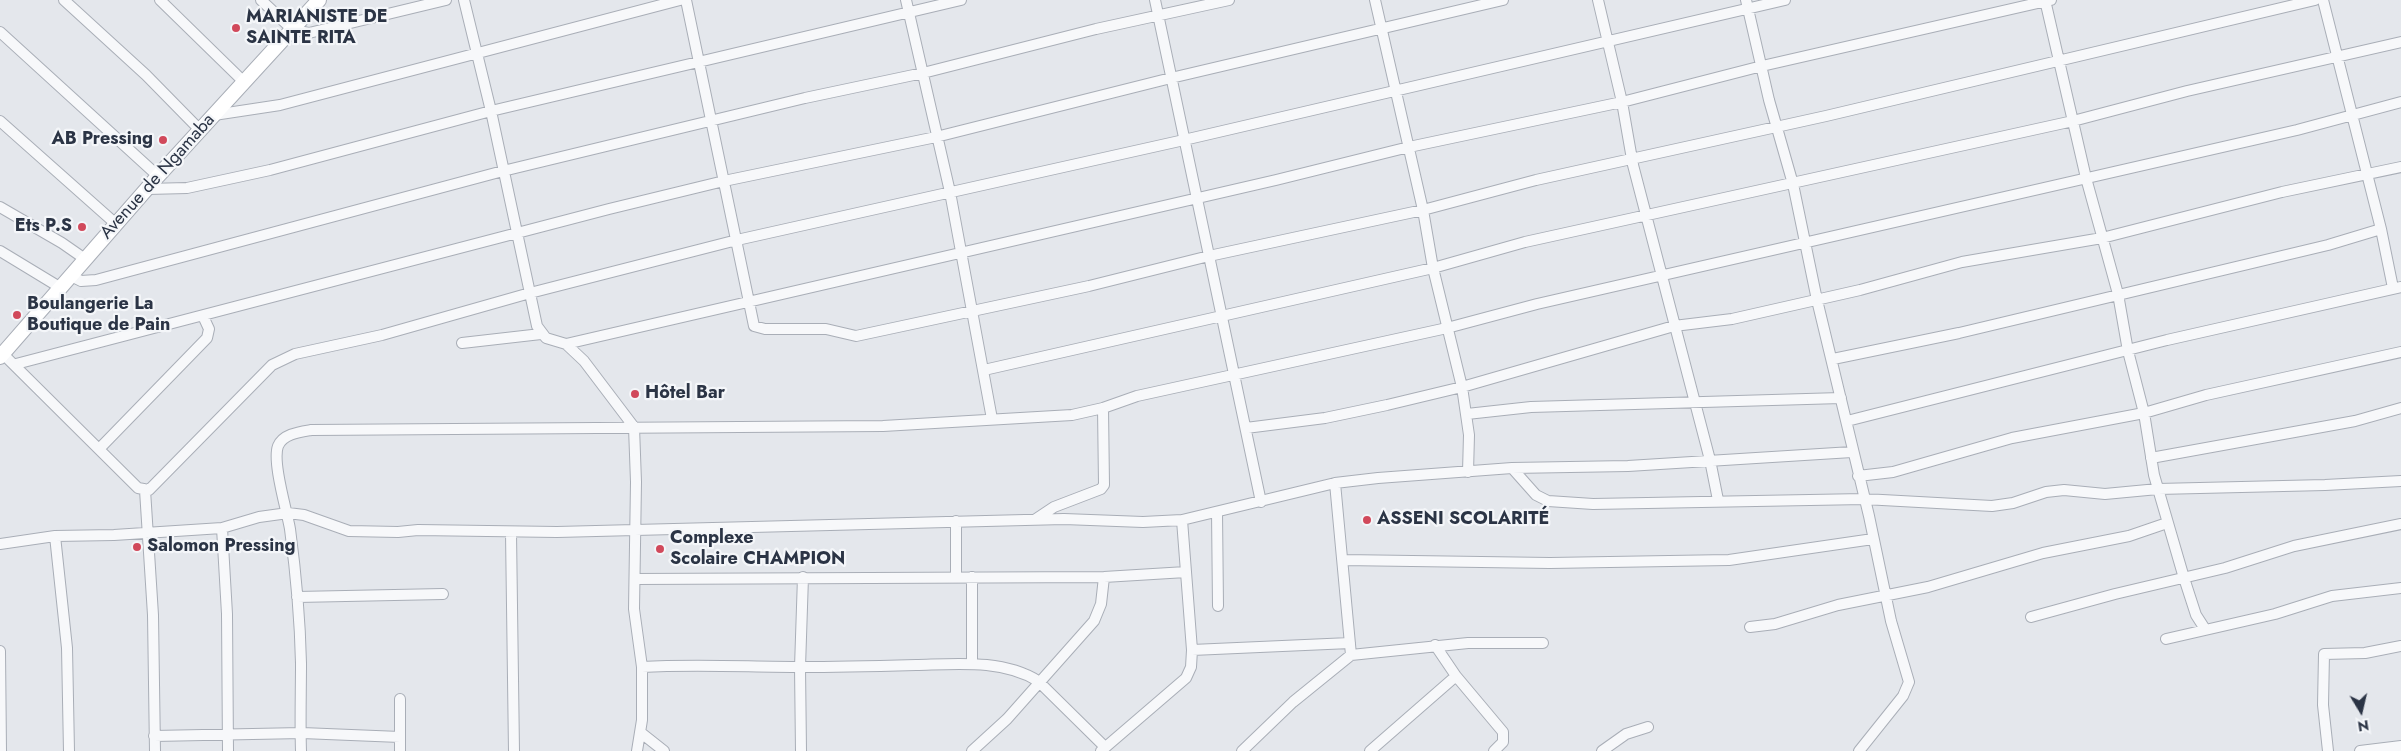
<!DOCTYPE html>
<html>
<head>
<meta charset="utf-8">
<style>
	body { margin:0 }
	#map { position:relative; width:2401px; height:751px; overflow:hidden; background:#e4e7ec; font-family:Jost,sans-serif }
	canvas { display:block }
	.north { position:absolute; left:2336px; top:686px; width:50px; height:50px; -webkit-text-stroke:4px #f4f6f9; paint-order:stroke; rotate:171deg; font-size:14px; font-weight:700; line-height:20px; text-align:center; color:#2b3445 }
	.north::after { content:''; display:block; margin:auto; width:18px; height:22px; background:#2b3445; clip-path:polygon(50% 0,100% 100%,50% 72%,0 100%) }
</style>
</head>
<body>
<div id="map">
<canvas width="2401" height="751"></canvas>
<div class="north">N</div>
</div>
<script>
const g = document.querySelector('canvas').getContext('2d');
g.lineJoin = 'round';
function stroke(path, color, width, dash) { g.strokeStyle = color; g.lineWidth = width; g.lineCap = dash ? 'butt' : 'round'; g.setLineDash(dash || []); g.stroke(path); }
function label(font, color, halo, rows, align = 'center') {
  g.font = font + ' Jost,sans-serif'; g.lineWidth = 4.5; g.setLineDash([]); g.textBaseline = 'middle'; g.strokeStyle = halo; g.fillStyle = color; for (const [text, x, y, turn = 0] of rows) {
    g.save(); g.translate(x, y); g.rotate((+turn || 0) * Math.PI / 180); g.textAlign = isNaN(turn) ? turn : align; if (halo) g.strokeText(text, 0, 0); g.fillText(text, 0, 0); g.restore();
  }
}
const minor = new Path2D(`
	M64,0l82,75 54,55
	M160,0l84,82
	M261,0l31,29 17,4 137,-33
	M464,0l27,111 46,215 9,12 20,6 710,-164 133,-33 213,-45 140,-36 289,-66
	M686,0l68,326 11,3h61l30,7 233,-50 120,-30 214,-46 113,-30 290,-64 489,-116
	M906,0l44,192 42,227
	M1155,0l106,502
	M1375,0l48,210 10,58 29,119 7,48 -1,37
	M1598,0l24,102 11,63 77,295 8,40
	M1746,0l23,100 24,84 24,116 52,216 22,105 18,61 -6,14 -44,55
	M2045,0l41,178 32,116 10,57 16,62 10,62 30,103 12,37 9,14
	M2323,0l58,229 12,59
	M0,32l158,144
	M214,115l66,-10 400,-105
	M0,121l116,103
	M147,189l40,-1 83,-18 221,-59 470,-111
	M0,207l62,36 23,16
	M0,251l61,37
	M71,276l10,5 15,-1 407,-109 302,-73 118,-25 173,-44 133,-29
	M462,343l79,-9
	M566,344l18,17 50,66 2,55 -2,127 8,58v53l-5,31
	M3,354l135,134 11,2 123,-125 23,-11 87,-19 148,-42 207,-53 447,-100 601,-140
	M1833,359l126,-26 369,-88 53,-16
	M16,364l593,-155 115,-28 212,-44 235,-59 332,-78
	M984,370l449,-102 92,-26 548,-121 114,-30 214,-49
	M1467,414l64,-7 310,-9
	M1847,421l320,-81 234,-53
	M1246,428l79,-10 62,-13 75,-18 212,-61 58,-7 128,-29 102,-28 140,-24 180,-46 119,-25
	M99,449l108,-111 2,-9 -6,-13
	M2151,458l204,-37 46,-13
	M1512,468l24,27 12,6 45,3 271,-5 128,7 21,-3 33,-11 18,-2 41,4 53,-5 167,-4 76,-4
	M1858,476l35,-4 119,-34 132,-25 62,-18 195,-43
	M145,490l8,125 2,136
	M1217,512l1,94
	M1036,519l18,-12 47,-18 3,-4 -1,-77
	M222,528l5,86 1,137
	M511,533l3,218
	M55,536l12,112 2,103
	M0,544l55,-8 59,-1 108,-7 37,-11 29,-4 16,2 45,16 49,1 20,-2 139,2 507,-13 79,3 39,-2 153,-37 43,-5 134,-10 116,-2 224,-14
	M1343,560l207,3 179,-3 144,-21
	M956,578v-57
	M635,579l469,-2 82,-5
	M297,597l146,-3
	M2031,617l84,-23 110,-26 69,-22 107,-22
	M1750,627l25,-3 63,-19 90,-18 115,-34 86,-17 38,-13
	M2166,639l109,-25 57,-18 69,-8
	M1192,650l158,-7
	M0,651l1,100
	M1351,655l117,-12h75
	M972,664v-87
	M642,667c54,-3 106,0 160,0 38,0 76,-1 114,-2 40,-1 87,-6 122,16l67,66
	M1456,676l47,56v10l-9,9
	M400,699v52
	M640,732l24,19
	M154,736l148,-3 98,4
	M301,751c-1,-29 0,-59 0,-88 -1,-45 -5,-89 -11,-134 -3,-18 -18,-67 -12,-83 5,-12 21,-14 33,-16l572,-4 189,-11 31,-7 34,-12 310,-68 90,-24 760,-174 104,-28
	M801,751l-1,-84 3,-90
	M972,751l35,-32 87,-98 7,-17 3,-27
	M1101,751l85,-73 5,-11 1,-17 -10,-130
	M1242,751l51,-49 58,-47 -16,-172
	M1370,751l86,-75 -21,-31
	M1602,751l24,-17 22,-7
	M2328,751l-5,-46 1,-51 41,-1 36,-7
	M2360,751l41,-5`);
const secondary = new Path2D(`
	M0,357l158,-181 161,-176`);
stroke(minor, '#a9aeb7', 12);
stroke(secondary, '#a9aeb7', 16);
stroke(minor, '#f7f8fa', 10);
stroke(secondary, '#fff', 14);
for (const [x, y, r, color] of [
	[236,28,5,"#d1495b"],
	[163,140,5,"#d1495b"],
	[82,227,5,"#d1495b"],
	[17,315,5,"#d1495b"],
	[635,394,5,"#d1495b"],
	[1367,520,5,"#d1495b"],
	[137,547,5,"#d1495b"],
	[660,549,5,"#d1495b"]
]) { const dot = new Path2D(); dot.arc(x, y, r, 0, 2 * Math.PI); g.fillStyle = color; g.fill(dot); stroke(dot, '#f4f6f9', 2); }
label('bold 18px', '#2b3445', '#f4f6f9', [
	["MARIANISTE DE",246,18],
	["SAINTE RITA",246,39],
	["AB Pressing",153,140,"right"],
	["Ets P.S",72,227,"right"],
	["Boulangerie La",27,305],
	["Boutique de Pain",27,326],
	["Hôtel Bar",645,394],
	["ASSENI SCOLARITÉ",1377,520],
	["Complexe",670,539],
	["Scolaire CHAMPION",670,560],
	["Salomon Pressing",147,547]
], 'left');
label('18px', '#2b3445', '#f4f6f9', [
	["Avenue de Ngamaba",158,177,-48]
]);
</script>
</body>
</html>
